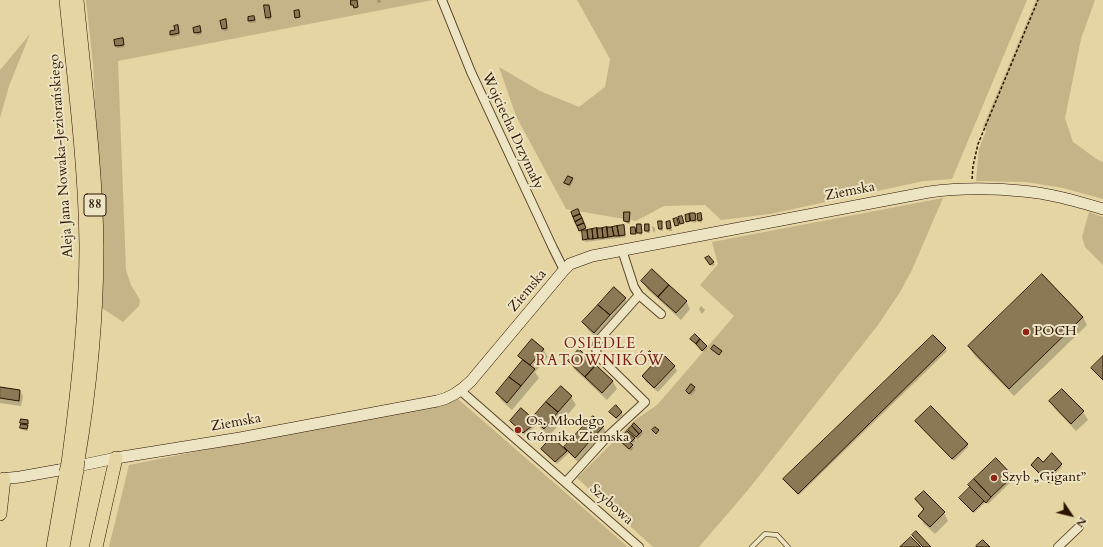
<!DOCTYPE html>
<html>
<head>
<meta charset="utf-8">
<style>
	body { margin:0 }
	#map { position:relative; width:1103px; height:547px; overflow:hidden; background:#e4d5a3; font-family:Cardo,serif }
	canvas { display:block }
	.north { position:absolute; left:1051px; top:495px; width:40px; height:40px; -webkit-text-stroke:3px #ede4c3; paint-order:stroke; rotate:125deg; font-size:11px; font-weight:700; line-height:16px; text-align:center; color:#2b1300 }
	.north::after { content:''; display:block; margin:auto; width:14px; height:18px; background:#2b1300; clip-path:polygon(50% 0,100% 100%,50% 72%,0 100%) }
</style>
</head>
<body>
<div id="map">
<canvas width="1103" height="547"></canvas>
<div class="north">N</div>
</div>
<script>
const g = document.querySelector('canvas').getContext('2d');
g.lineJoin = 'round';
function fillPath(path, color) { g.fillStyle = color; g.fill(path, 'evenodd'); }
function stroke(path, color, width, dash) { g.strokeStyle = color; g.lineWidth = width; g.lineCap = dash ? 'butt' : 'round'; g.setLineDash(dash || []); g.stroke(path); }
function label(font, color, halo, rows, align = 'center') {
  g.font = font + ' Cardo,serif'; g.lineWidth = 4; g.setLineDash([]); g.textBaseline = 'middle'; g.strokeStyle = halo; g.fillStyle = color; for (const [text, x, y, turn = 0] of rows) {
    g.save(); g.translate(x, y); g.rotate((+turn || 0) * Math.PI / 180); g.textAlign = isNaN(turn) ? turn : align; if (halo) g.strokeText(text, 0, 0); g.fillText(text, 0, 0); g.restore();
  }
}
fillPath(new Path2D(`
	M86,0h347l-315,61 8,209 5,15 9,15 -1,6 -16,16 -21,-14 2,-45 -11,-199z
	M577,0h450l-75,179 -28,2 -154,33 -49,6 -16,-15 -41,1 -28,15 -70,-12 -50,-93 -17,-49 41,24 39,16 26,-20 5,-28z
	M1036,0h59l-14,39 -16,79 8,24 25,18 5,2v37l-40,-11 -37,-6 -50,-1 3,-32 7,-18v-1l-3,-3z
	M30,34l-21,52 -9,32v-48z
	M943,198l-32,74 -11,20 -22,33 -130,165 -49,57h-46l-76,-69 58,-58 22,-15 77,-89 -34,-31 18,-21 -6,-22z
	M1089,212l14,5v48l-18,-18 -3,-10z
	M458,399l170,148h-519l20,-82z`), '#c5b487');
fillPath(new Path2D(`
	M377,0h3l1,2 -3,1z
	M268,6l3,13 -3,1 -1,-2z
	M254,17l2,5 -6,1 -1,-2z
	M221,22l5,1 2,7 -4,1z
	M178,26l2,9 -8,2 -1,-3 5,-3z
	M200,28l2,6 -5,1 -3,-6z
	M122,39l2,8 -7,1 -1,-3z
	M572,179l1,2 -3,6 -4,-4z
	M579,212l8,19 36,-5 3,11 -41,5 -2,-10 -2,1 -1,-2z
	M629,213l1,2v9l-4,-1 -1,-2z
	M695,214l2,8 -4,1 -1,-3z
	M701,214l1,8 -2,1 -1,-3z
	M661,222l2,9h-2l-1,-2z
	M670,222l2,9h-3l-1,-2z
	M641,225l1,3v7h-2l-2,-3z
	M646,225h2l2,2v6h-3l-1,-2z
	M652,226l3,2v5l-2,-2z
	M709,257l6,8 -3,1 -4,-5z
	M643,281l43,20 4,8 -9,11 -34,-31z
	M625,299l5,7 -31,34 -11,-10 -4,-8z
	M701,306l4,4 -3,4 -3,-5z
	M1083,317l4,8 -73,71 -40,-41 -5,-8z
	M933,336l14,15 -148,144 -15,-16z
	M691,339l15,7 1,2 -3,4z
	M543,349l5,8 -13,15 4,6 -27,32 -10,-9 -5,-8 26,-31 -3,-6z
	M579,351l34,31 4,7 -10,11 -33,-31 -5,-8z
	M645,357l29,9 3,5 -19,21 -12,-10 -3,-5 10,-11z
	M691,385l5,5 -5,5 -2,-1z
	M0,388l20,3 3,5 -2,10 -21,-3z
	M1062,390l21,22 5,8 -12,11 -21,-22 -4,-7z
	M571,397l5,8 -27,31 -12,-11 -12,10 -14,-14 24,1z
	M621,412l2,3 -6,5 -5,-6z
	M27,421l2,2 -1,3h-1l1,5 -6,-1 -1,-2 2,-2 -1,-3z
	M918,424l49,20 1,3 -14,14z
	M603,427l3,5 -28,30 -9,-9 -12,11 -15,-14 10,-12 15,14 -2,-5z
	M641,431l2,2 -5,6 -7,-7z
	M627,432l8,9 -2,2 -7,-6z
	M622,442l10,4 1,2 -2,3z
	M996,459l18,20 -26,25 -2,-2 -12,11 -12,-13z
	M1043,463l18,2 1,2 -9,9 3,4 -5,4 -18,-17z
	M917,500l27,13 4,8 -13,13 -11,-10 -4,-8 4,-5z`), '#0003');
const building = new Path2D(`
	M351,0h6l1,7 -4,1 -1,-3h-2z
	M264,5h5l2,12 -5,1z
	M299,10l1,7 -5,1 -1,-7z
	M254,16l1,4 -7,1v-4z
	M226,19l1,9 -5,1 -2,-8z
	M178,25l1,8 -9,2v-4l5,-1 -1,-4z
	M200,26l1,6 -7,1 -1,-5z
	M123,38l1,7 -9,1 -1,-6z
	M568,176l5,2 -4,7 -5,-2z
	M578,209l2,5 -7,3 -2,-5z
	M624,212h6l-1,10 -5,-1z
	M690,213h5l1,7 -5,1z
	M701,213l1,7 -4,1 -1,-7z
	M580,214l2,4 -7,4 -2,-5z
	M689,214l1,7 -4,1 -1,-7z
	M682,216l2,7 -4,1 -2,-7z
	M582,218l2,5 -7,3 -2,-4z
	M677,218l2,7 -4,1 -2,-7z
	M658,221h4v8h-3z
	M670,221l1,7 -4,1 -1,-7z
	M584,223l2,5 -7,3 -2,-5z
	M637,224h4l1,9h-5z
	M645,224h4v7h-4z
	M624,225l1,10 -6,1 -2,-10z
	M617,226l2,10h-5l-2,-9z
	M607,227h5l2,9 -6,1z
	M607,227l1,10 -5,1 -1,-10z
	M631,227h4l1,7h-5z
	M597,228l1,10 -5,1 -1,-10z
	M597,228h5l1,10h-5z
	M592,229l1,10h-5l-1,-9z
	M582,230h5l1,9 -5,1z
	M709,256l5,6 -4,3 -5,-7z
	M652,269l17,16 -11,12 -17,-16z
	M1042,274l41,43 -74,72 -41,-43z
	M669,285l18,16 -11,12 -18,-16z
	M614,287l12,11 -16,17 -12,-10z
	M598,305l12,10 -16,18 -12,-11z
	M695,334l5,5 -4,5 -6,-5z
	M933,335l13,13 -148,146 -15,-15z
	M532,339l12,10 -14,16 -12,-9z
	M700,339l7,7 -5,5 -6,-7z
	M714,345l8,6 -3,4 -8,-6z
	M579,349l17,16 -11,12 -17,-16z
	M650,351l8,8 5,-5 12,12 -21,22 -12,-12 11,-12 -9,-8z
	M1103,356v24l-12,-12z
	M523,360l12,9 -14,17 -12,-9z
	M596,365l17,16 -11,12 -17,-16z
	M509,377l12,9 -14,17 -11,-10z
	M691,384l4,3 -6,7 -3,-3z
	M561,386l11,10 -14,16 -12,-10z
	M0,387l20,3 -1,11 -19,-3z
	M1062,389l22,22 -13,13 -22,-23z
	M546,402l12,10 -14,17 -12,-11z
	M616,405l6,7 -6,6 -7,-6z
	M931,406l37,38 -16,15 -37,-38z
	M521,408l16,14 -14,11 -13,-12z
	M593,416l11,10 -15,16 -11,-10z
	M21,419l7,1v4l-8,-1z
	M634,423l8,8 -3,3 -7,-8z
	M21,424l7,1 -1,4 -7,-1z
	M632,426l7,8 -3,3 -8,-7z
	M655,427l4,3 -3,4 -4,-4z
	M627,431l8,7 -4,4 -7,-7z
	M578,432l11,10 -14,16 -11,-11z
	M623,436l10,9 -4,4 -10,-9z
	M552,437l15,14 -12,11 -14,-13z
	M1052,453l10,11 -10,10 3,3 -6,6 -18,-18 7,-8 5,5z
	M996,458l17,18 -22,21 -17,-18z
	M974,479l17,18 -5,6 -18,-18z
	M970,487l14,14 -11,11 -14,-14z
	M924,491l21,21 -15,15 -12,-11 6,-7 -9,-10z
	M916,531l15,16h-8l-11,-12z
	M911,537l10,10h-21z
	M983,540l7,7h-13l-1,-1z`);
fillPath(building, '#8b7855');
stroke(building, '#2b1300', 1);
const lane = new Path2D(`
	M752,547l13,-13 12,1 11,12`);
const street = new Path2D(`
	M442,0l29,72 82,176 11,22
	M639,295l22,19
	M461,391l178,156
	M566,482l40,-44 39,-36 -48,-47 -1,-7 2,-7 41,-46 -5,-8 -12,-37
	M1058,547l21,-20`);
const secondary = new Path2D(`
	M0,479l20,-2 39,-7 57,-12 124,-20 197,-37c14,-3 24,-10 34,-20l93,-111 6,-6 22,-8 337,-64c30,-4 62,-4 93,-1 27,2 54,10 81,18`);
const primary = new Path2D(`
	M66,0c8,81 19,163 20,245 0,73 -8,145 -18,218
	M77,0c8,82 19,165 20,247 0,71 -7,143 -19,213
	M0,514l4,-35
	M53,547l13,-75
	M63,547l14,-77
	M96,547l20,-89`);
stroke(lane, '#594429', 5.5);
stroke(street, '#594429', 10);
stroke(secondary, '#2b1300', 12);
stroke(primary, '#2b1300', 14);
stroke(new Path2D(`
	M972,179l1,-13 5,-22 60,-144`), '#2b1300', 1.5, [3, 2]);
stroke(lane, '#ede4c3', 4);
stroke(street, '#ede4c3', 8);
stroke(secondary, '#ede4c3', 11);
stroke(primary, '#e4d5a3', 13);
const primaryBridge = new Path2D(`
	M77,470l1,-10
	M66,472l2,-9`);
stroke(primaryBridge, '#2b1300', 14, []);
stroke(primaryBridge, '#e4d5a3', 13);
for (const [x, y, r, color] of [
	[1026,332,4,"#8f2418"],
	[518,430,4,"#8f2418"],
	[994,478,4,"#8f2418"]
]) { const dot = new Path2D(); dot.arc(x, y, r, 0, 2 * Math.PI); g.fillStyle = color; g.fill(dot); stroke(dot, '#ede4c3', 1.5); }
for (const [x, y, w] of [
	[95,205,22]
]) { const box = new Path2D(); box.roundRect(x - w / 2, y - 11, w, 22, 3); g.fillStyle = '#ede4c3'; g.fill(box); stroke(box, '#2b1300', 1); }
label('bold 13px', '#2b1300', null, [
	["88",95,205]
]);
label('14px', '#2b1300', '#ede4c3', [
	["Wojciecha Drzymały",512,131,65],
	["Aleja Jana Nowaka-Jeziorańskiego",62,156,-94],
	["Ziemska",850,192,-11],
	["Ziemska",528,291,-50],
	["Ziemska",236,423,-10],
	["Szybowa",611,505,42]
]);
label('14px', '#2b1300', '#ede4c3', [
	["POCH",1034,332],
	["Os. Młodego",526,422],
	["Górnika Ziemska",526,438],
	["Szyb „Gigant”",1002,478]
], 'left');
g.letterSpacing = '1px';
label('15px', '#7a1f14', '#ede4c3', [
	["OSIEDLE",600,345],
	["RATOWNIKÓW",600,362]
]);
g.letterSpacing = '0px';
</script>
</body>
</html>
